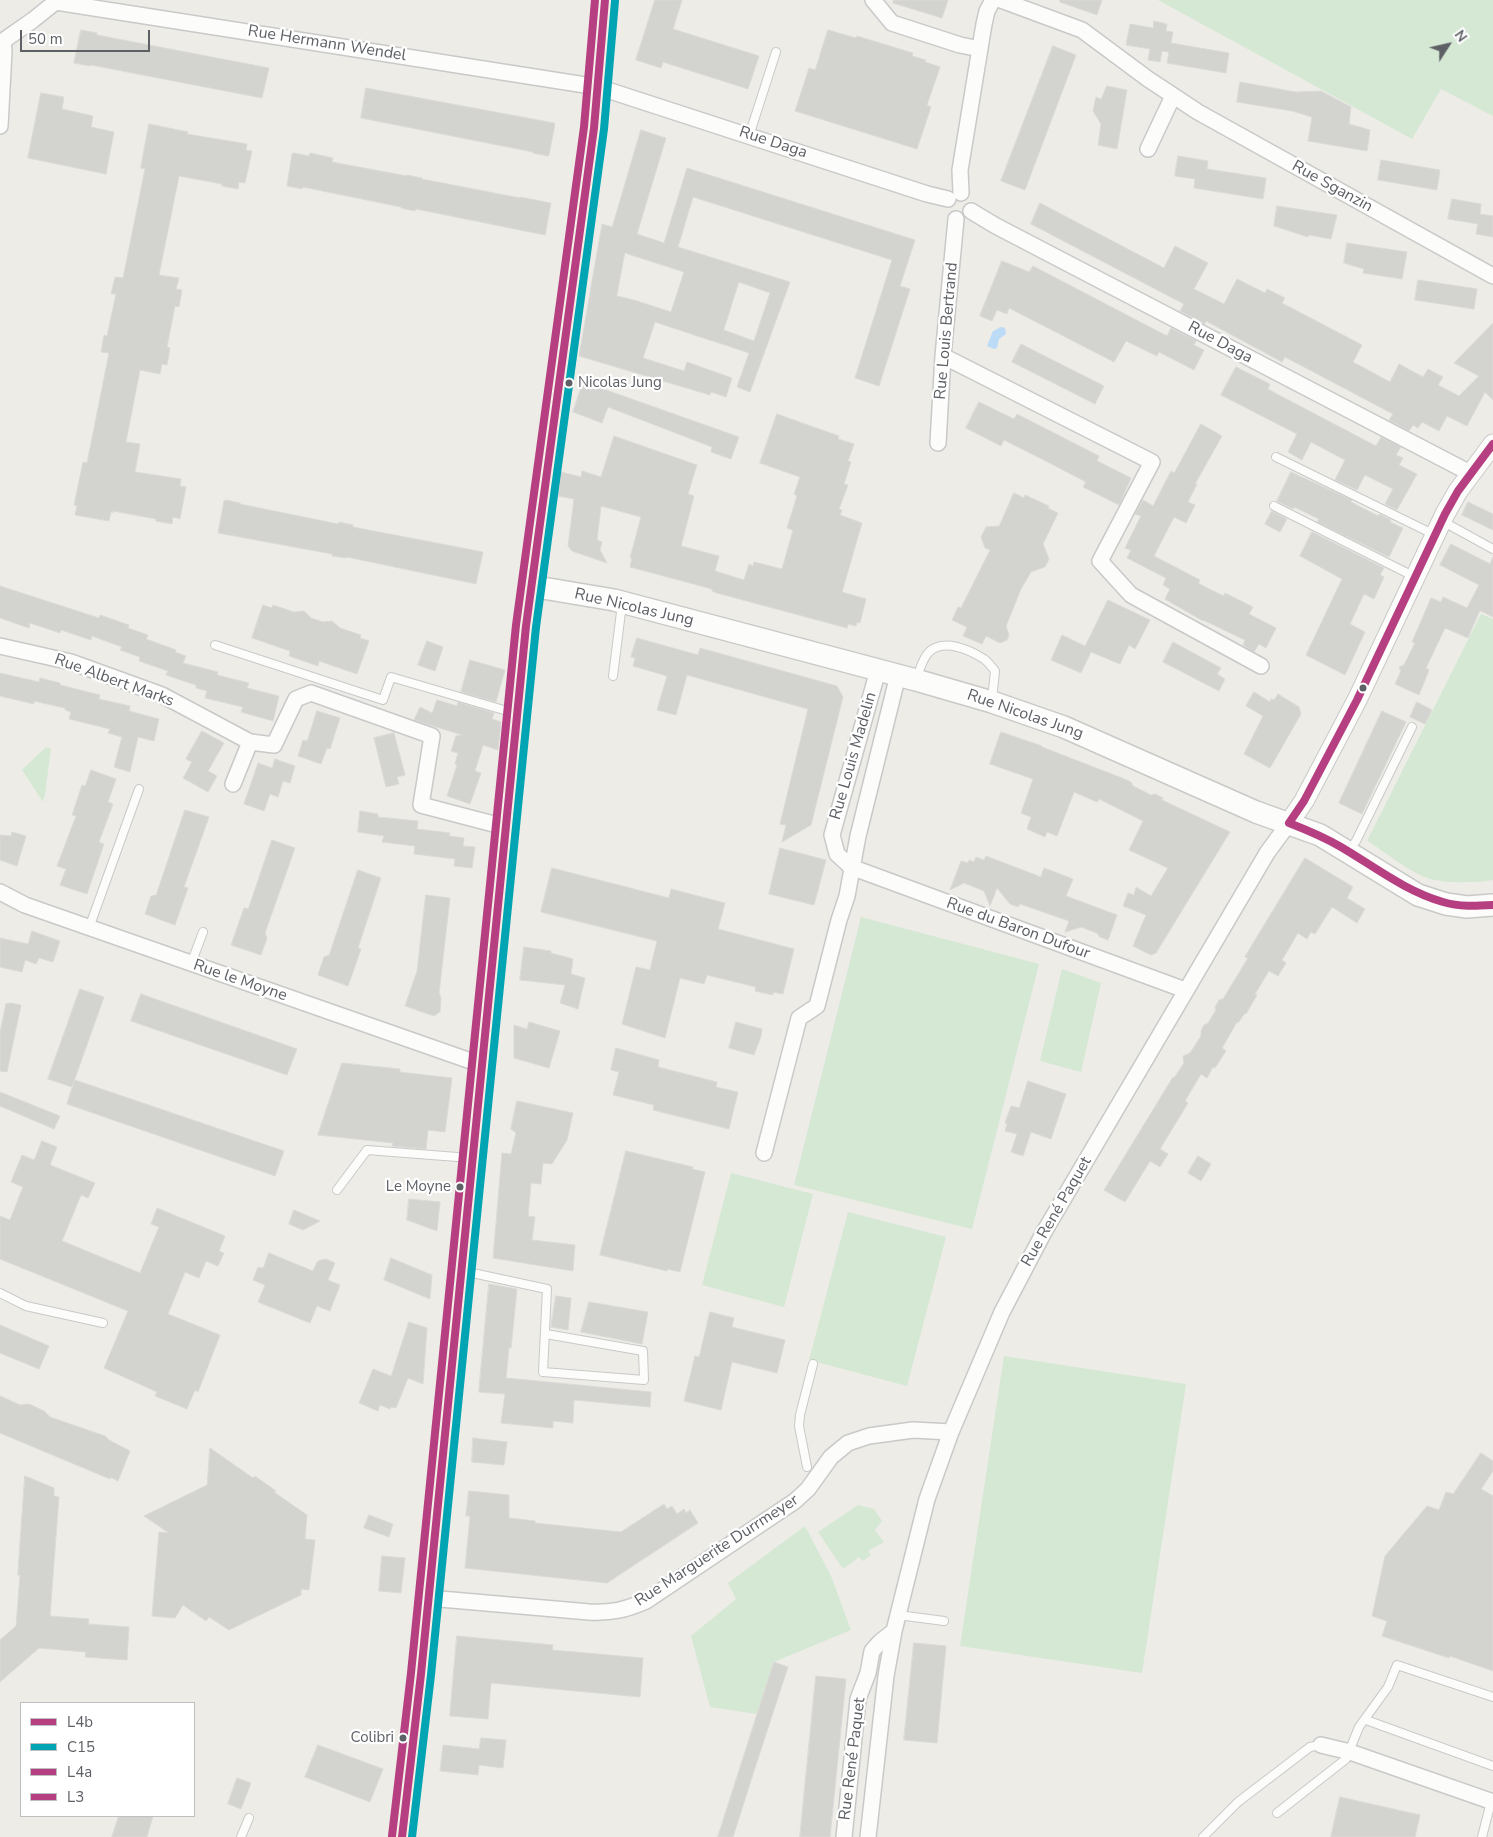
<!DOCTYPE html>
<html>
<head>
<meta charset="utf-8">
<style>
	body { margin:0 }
	#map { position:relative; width:1493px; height:1837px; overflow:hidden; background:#edece7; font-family:"Nunito Sans",sans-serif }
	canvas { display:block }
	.legend { position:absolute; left:20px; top:1702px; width:175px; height:115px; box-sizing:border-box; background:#fff; border:1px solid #bebfc1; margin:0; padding:6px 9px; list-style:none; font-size:15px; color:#5d6065 }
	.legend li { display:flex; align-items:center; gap:10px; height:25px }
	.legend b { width:25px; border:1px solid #bebfc1 }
	.north { position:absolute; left:1423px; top:20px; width:50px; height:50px; -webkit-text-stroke:4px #fff; paint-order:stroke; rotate:55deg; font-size:14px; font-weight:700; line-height:20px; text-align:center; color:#5d6065 }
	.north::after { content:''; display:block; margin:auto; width:18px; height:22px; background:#5d6065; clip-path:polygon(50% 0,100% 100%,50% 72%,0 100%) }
	.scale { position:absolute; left:20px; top:30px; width:130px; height:22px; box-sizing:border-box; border:2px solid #5d6065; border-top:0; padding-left:6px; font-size:15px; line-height:18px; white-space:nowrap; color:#5d6065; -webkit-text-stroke:4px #fff; paint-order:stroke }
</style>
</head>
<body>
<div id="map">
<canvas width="1493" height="1837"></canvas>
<ul class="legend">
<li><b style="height:6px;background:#b63f82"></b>L4b</li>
<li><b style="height:6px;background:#00a4b2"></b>C15</li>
<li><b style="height:6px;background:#b63f82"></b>L4a</li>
<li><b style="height:6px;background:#b63f82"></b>L3</li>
</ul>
<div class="north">N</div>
<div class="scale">50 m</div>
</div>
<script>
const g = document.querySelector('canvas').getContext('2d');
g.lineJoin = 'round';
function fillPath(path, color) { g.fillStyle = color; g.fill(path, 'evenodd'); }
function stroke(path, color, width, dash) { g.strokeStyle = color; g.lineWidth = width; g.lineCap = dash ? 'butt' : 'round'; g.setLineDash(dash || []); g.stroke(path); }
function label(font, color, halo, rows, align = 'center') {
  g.font = font + ' "Nunito Sans",sans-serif'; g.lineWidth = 4.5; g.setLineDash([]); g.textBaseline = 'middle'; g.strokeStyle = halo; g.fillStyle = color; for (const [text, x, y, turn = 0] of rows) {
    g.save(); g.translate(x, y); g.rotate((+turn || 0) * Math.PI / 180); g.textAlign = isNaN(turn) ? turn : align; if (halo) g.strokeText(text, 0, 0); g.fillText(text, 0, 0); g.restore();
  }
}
fillPath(new Path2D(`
	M1158,0h335v116l-52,-27 -29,50z
	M1481,614l12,5v261c-19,3 -51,4 -69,-3 -20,-9 -38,-24 -56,-36v-2z
	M46,747l5,2 -6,45 -2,8 -21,-32z
	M861,917l178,47 -67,265 -178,-44z
	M1062,969l39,14 -20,89 -41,-11z
	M731,1173l82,21 -29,113 -82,-22z
	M848,1212l98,25 -39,149 -98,-26z
	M1004,1356l182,28 -44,289 -182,-27z
	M858,1505l16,4 8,12 -7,9 9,12 -16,9 3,4 -8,6 -4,-4 -16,12 -25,-37z
	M805,1526l26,50 20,54 -77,32 -17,52 -47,-7 -19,-71 45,-37 -8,-16z`), '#d5e8d4');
fillPath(new Path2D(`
	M1001,327l4,1 1,6 -7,5 -2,9 -3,1 -7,-3 6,-15z`), '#bcdbf6');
const building = new Path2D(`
	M655,0h27l-9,29 86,27 -11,33 -85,-27 -2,6 -25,-8z
	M894,0h54l-6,18 -49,-15z
	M1060,0h42l-5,15 -37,-13z
	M1154,21l13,3 -1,7 7,1 -2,11 58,10 -3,20 -59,-10 2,-11 -7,-1 -2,11 -12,-2 2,-11 -24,-4 4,-21 23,4z
	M81,30l16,3v2l172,33 -7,30 -171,-33 -1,1 -16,-3z
	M828,30l28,8 1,-2 56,17 -1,3 14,4 -1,2 15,5 -13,38 4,2 -14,42 -122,-38 14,-43 6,2z
	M1053,46l23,9 -51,135 -24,-9z
	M1240,82l56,10 25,-1 30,16 -2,17 21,6 -3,21 -59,-10 4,-24 -20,-6 -55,-9z
	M1107,86l20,4 -10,59 -19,-4 3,-21 -8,-13 3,-14 5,2z
	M366,88l188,35 1,1 -6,31 -1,1 -15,-3v-1l-172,-34z
	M41,93l23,4 -2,12 31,7 -2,11 23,5 -8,42 -78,-16z
	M149,124l39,8 -1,2 60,10 -1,6 6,1 -7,32 -6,-1 -1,7 -16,-3v-2l-43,-8 -20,99 20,3 -3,11 6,1 -3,17 -4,-1 -8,41 3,1 -3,17 -5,-1 -2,10 -20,-4 -14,72 14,2 -5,28 46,7 -1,7 6,1 -6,32 -7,-2 -1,7 -16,-3v-2l-43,-8v2l-2,-1 -2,9 -34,-6 2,-9 -3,-1 9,-43 4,1 22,-110 -8,-1 3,-17 3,1 9,-42h-5l4,-17 8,1 22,-109 -4,-1z
	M641,130l25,8 -29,96 27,9 23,-75 228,72 -15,46 10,3 -31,97 -24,-8 37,-118 -199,-63 -15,50 112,35 -40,110 -13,-5 12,-34 -94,-31 -12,36 41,13 3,-9 45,16 -6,19 -15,-5 -1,3 -131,-39 23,-132 10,3zM625,253l59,19 -13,40 -37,-12 -17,-4zM739,282l31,11 -16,48 -30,-11z
	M294,153l15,3 1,-3 23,5 -1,4 75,14v-1l15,3v1l98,19v-1l31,6 -6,32 -129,-26 -1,2 -14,-3v-1l-98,-20 -1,2 -15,-3 5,-32z
	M1178,156l30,5 -1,8 59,9 -3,21 -69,-11 1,-9 -20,-3z
	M1381,160l59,10 -3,20 -59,-10z
	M1452,199l29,5 -1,10 13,2v21l-17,-3 2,-10 -30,-5z
	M1040,203l124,65 11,-22 33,17 -14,26 30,15 13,-25 28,14 2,-4 18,9 -3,5 80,42 -9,17 37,20 9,-18 24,13 5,-8 15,8 -5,8 21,11 20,-20 -25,-13 39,-40v77l-8,-8 -18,34 -20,-10 -8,15 -17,-9 -4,6 -5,-3 -4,6 -20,-11 4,-6 -108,-57 -3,5 -76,-41 -1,3 -25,-13 4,-7 -153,-80z
	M1277,206l60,9 -6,24 -22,-4 -1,2 -34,-11z
	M1347,243l60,9 -5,27 -39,-6 1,-4 -20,-6z
	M1002,261l27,11 4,-6 134,70 4,-8 25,13 -2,4 10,5 -10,20 -35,-18 -2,4 -31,-15 -12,21 -105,-54 -2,6 -10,-4 -5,11 -12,-5z
	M1418,280l59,9 -3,20 -59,-9z
	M1021,344l83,42 -9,18 -83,-42z
	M1236,367l34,17 -2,5 7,4 101,53 5,-9 20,10 -5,8 7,3 -4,7 18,9 -20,36 -12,-6 8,-15 -28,-14 -8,15 -22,-10 10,-20 -34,-18 -9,18 -14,-8 9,-18 -76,-39z
	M582,385l9,3 1,-3 147,52 -8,22 -20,-7 1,-5 -104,-40 -6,16 -29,-11z
	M979,402l35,17 3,-5 82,42 -2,5 34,17 -12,27 -36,-18 3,-5 -48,-25 -34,-17 -3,6 -35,-18z
	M777,414l62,22 -1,3 16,5 -6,17 3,1 -7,22 4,1 -9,24 3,1 -2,5 22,8 -20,69 24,7 -6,24 -3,-1 -1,4 -8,-2 -1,4 -130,-35 -5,-2v-2l-82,-22 2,-9h-2l11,-41 -40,-11 -4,34 5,2 -2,8 7,13 -35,-12 -4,-5 6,-47 -16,-3 3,-24 20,5 1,-6 19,6 13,-41 83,29 -9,29 6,2 -13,50 38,10 -4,15 29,9 5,-16 4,2 1,-4 28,7 11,-39 -6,-2 10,-32 -3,-2 6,-17 -40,-14z
	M1201,424l21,12 -27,48h2l-9,18 7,3 -9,18 -12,-6 -20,39 46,24 -2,3 13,7 13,6 1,-3 28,14 -4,7 27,14 -10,20 -7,-4 -5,8 -11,-7 2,-5 -42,-20v1l-38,-22 5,-10 -7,-4 3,-7 -39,-20 4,-8 -6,-2 16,-32 -6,-2 8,-14 10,6 18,-35 3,2z
	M1291,472l61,28 -1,2 27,14 1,-2 12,6 -1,2 13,6 -14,29 -72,-35 2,-3 -25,-12 -1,2 -16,-8z
	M1014,493l10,5 1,-3 24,11 -1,2 10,5 -15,31 6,15 -4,8 -14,5 -10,17 -15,37 3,9 -2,5 -7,3 -14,-7 -4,8 -19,-8 4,-9 -15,-7 6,-13 3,1 29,-58 -5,-2 -4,-11 5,-10 13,-1z
	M226,500l14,3v1l98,20 1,-2 14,3v2l130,25 -7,32 -129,-27v1l-15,-2v-2l-114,-21 6,-32z
	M1468,502l25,12v16l-31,-15z
	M1272,511l15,8 -7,13 -15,-8z
	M1312,532l72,36 -4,7 4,2 -10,22 -10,-5 -14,30 15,8 -20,43 -39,-20 36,-76 -42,-23z
	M1451,544l39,20 3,-7v60l-12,-6 -2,1 -11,26 -23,-10 -19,40 3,2 -10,25 -24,-11 6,-13 -2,-4 5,-2 11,-22 -3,-1 19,-44 10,4 2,-5 24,11 12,-23 -39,-20z
	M0,586l99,32 1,-3 29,10 -1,3 20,7 -2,4 30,11 -1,2 11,4 -3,7 35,9 -1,3 32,8 -2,5 32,8 -6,25 -32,-9 2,-5 -38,-9 2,-7 -11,-3v-3l-30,-10 2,-4 -29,-10 1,-4 -20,-7 2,-3 -30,-11 -1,4 -30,-10 -1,3 -30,-10 -1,5 -29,-10z
	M1108,600l42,20 -15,29 -6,-4 -9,19 -29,-12 -10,21 -30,-13 11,-25 23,11z
	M263,605l9,3 1,-3 21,7 10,-1 7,7 12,4 9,-1 8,7 21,7 -1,3 9,3 -12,33 -38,-13 -1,5 -29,-10 1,-5 -38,-13z
	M637,638l61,17 2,-7 137,38 6,11 -32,128 -29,17 4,-17 -6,-1 28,-115 -121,-34 -11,40 -19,-5 10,-34 -34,-10 2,-8 -4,-1z
	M427,641l16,6 -8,24 -17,-6z
	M1173,642l48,26 -4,6 8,5 -6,12 -56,-29z
	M470,660l35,10 -9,32 -35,-10z
	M0,673l39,9 1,-4 20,5v2l40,10 -1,4 31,7 -1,5 30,8 -5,22 -16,-4 -8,35 -16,-5 8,-30 -14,-4 2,-4 -41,-10 2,-7 -6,-2v-2l-31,-7v3l-34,-8z
	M1254,692l16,10 1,-3 3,1 4,-6 21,13 2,7 -31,54 -26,-14 19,-38 -17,-10z
	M437,700l20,6 1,-4 36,11 -2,6 9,3 -3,28 -15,-5 -8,26 6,2 -11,31 -23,-8 10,-31 -2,-1 3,-11 -7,-2 5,-15 6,-1 -48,-15 6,-13 12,6z
	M1417,702l15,8 -7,14 -15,-7z
	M317,711l23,7 -10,31 -3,-1 -6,16 -23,-8 5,-16 4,1z
	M1382,711l24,11 -44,92 -23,-11z
	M202,731l22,12 -16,28 9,5 -9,16 -25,-14 9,-16 -6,-3z
	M1001,732l41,14v1l80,31 9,4 2,4 18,9 4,-1 8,4 -1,2 68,32 -74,121 -5,2 -18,-9 13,-31 -23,-9 5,-13 6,2 2,-8 15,9 17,-28 -39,-18 14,-29 -44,-22 -2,3 -23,-10 -17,44 -10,-4 -2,5 -18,-8 4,-12 -10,-4 12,-34 -43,-15z
	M394,733l11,42 -8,2 2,7 -13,3 -12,-49z
	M275,759l20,7 -5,17 -7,-2 -5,16 -8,-3 -6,17 -20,-7 14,-41 14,5z
	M91,770l25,9 -8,23 5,2 -14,38 5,2 -17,50 -27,-9 6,-16 -9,-3 19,-50 -4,-1 10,-30 3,1z
	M185,810l24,7 -25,70 4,1 -13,37 -30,-11 6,-18 5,-1z
	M360,811l18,3v3l40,4 -1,8 33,4 -1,3 15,2 -1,8 12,1 -3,21 -18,-2 1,-7 -41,-5 1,-8 -33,-4 2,-6 -26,-4z
	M12,832l14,4 -9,30 -17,-6v-25l11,1z
	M272,840l23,8 -30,85 2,5 -6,17 -30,-10 13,-37 4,1z
	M780,848l46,12 -12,45 -45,-11z
	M986,856l55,21 3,-9 29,11 -7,17 51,19 -9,25 -8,-3 -3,-4 -16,-6 -16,5 4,-11 -49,-17 -2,3 -8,-3 -13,-16 -7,18 -6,-15 -20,-8 -14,7 11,-29 7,2 1,-3 5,2 2,-5 8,3z
	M1305,858l48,29 -6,11 18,11 -8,14 -25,-16 -17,27 -4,-2 -4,7 -9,-6 -16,27 4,3 -8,13 -9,-5 -14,23 2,1 -11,19 -1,-1 -7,10 -1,-1 -15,26 4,3 -11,17 -2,-1 -6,11 -6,-4 -16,27 3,2 -28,46 8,5 -8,13 -10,-6 -25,41 -21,-12 69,-113 1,1 10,-15 -1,-7 7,-3 11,-17v-5l3,-6 4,-2 8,-13 -1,-3 4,-7 4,-1 25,-41 -3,-1z
	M552,868l117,30 2,-9 54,14 -7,26 76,20 -11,45 -10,-2v3l-18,-4 1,-4 -49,-12 -3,9 -24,-6 -15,60 -43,-14 14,-57 14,3 7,-29 -116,-29z
	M358,870l23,8 -23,70 3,1 -13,37 -30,-11 6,-18 5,-2z
	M426,895l24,3 -11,95 2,5 -1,14 -6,4 -29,-10 12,-35z
	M32,931l28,10 -7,21 -14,-4 -3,6 -11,-4 -3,12 -22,-5v-29l28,6z
	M524,947l27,4v2l22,6 -2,15 14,4 -7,31 -18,-6 5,-18 -45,-5z
	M80,989l24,8 -32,90 -24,-8z
	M141,994l156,55 -10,26 -156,-54z
	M11,1003l10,2 -14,67 -7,-1v-39l6,-28z
	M529,1022l31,9 -11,37 -35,-10v-33l13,4z
	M736,1022l26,7 -1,7 -7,19 -25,-7z
	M616,1048l43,12 -1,7 59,15 -1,5 22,5 -9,37 -76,-19 1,-5 -41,-10 6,-23 -8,-2z
	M342,1063l58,6v3l52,6 -7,54 -17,-2 -2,19 -34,-3 1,-3 -75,-8z
	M75,1080l209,71 -9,25 -208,-72z
	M1028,1081l38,13 -15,45 -20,-7 -8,24 -12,-4 6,-18 -12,-3 2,-7 -2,-1 6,-17 8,2z
	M0,1092l60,24 -6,13 -54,-23z
	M517,1101l56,12 -6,27 -15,24 -9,-1 -2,21 -10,-1 -3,33 7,1 -3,23 43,5 -2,26 -80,-13 9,-105 9,1 5,-21 -5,-4z
	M42,1141l15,6 -7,18 45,18 -7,15 -7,-3 -19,46 78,32 19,-46 -8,-3 6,-16 68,28 -6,15 5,2 -6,13 -12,-5 -7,17 -14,-6 -17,42 52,21 -22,57 -3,-2 -8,19 -32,-13 2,-4 -53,-24 24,-57 -128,-52v-43l10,4 13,-33 -12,-5 11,-27 12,5z
	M626,1151l67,16 -1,2 13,3 -25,100 -13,-3v2l-67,-16z
	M1198,1156l13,8 -10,17 -13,-8z
	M409,1199l31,3 -3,29 -30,-11z
	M294,1210l26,11 -17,9 -14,-6z
	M269,1253l44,18 4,-9 4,-2 5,-1 9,4 -7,17 12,5 -10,26 -13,-5 -7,17 -52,-21 7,-17 -12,-5 5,-13 5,1z
	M391,1258l41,17 -2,24 -46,-19z
	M489,1284l28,5 -6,59h-2l-3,30 145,14 -1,15 -76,-7 -1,23 -20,-2v7l-52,-5 4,-29 -26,-2z
	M556,1296l15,2 -3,32 -17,-3z
	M589,1302l59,10 -6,32 -61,-12z
	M710,1312l24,6 -2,9 53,13 -8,33 -45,-11 -11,48 -37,-9 11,-45 4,1z
	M409,1322l18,6 -4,56 -15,-6 -12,30 -5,-1 -1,2 -10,-4 -2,6 -19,-8 14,-34 18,7z
	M0,1325l49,21 -10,23 -39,-16z
	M0,1396l20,9 9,-1 15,7 6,6 55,19 4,4 21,11 -12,30 -8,-4v2l-110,-46z
	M473,1438l34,4 -3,23 -32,-3z
	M210,1448l43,30 2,-2 21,15 -2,1 33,23 -2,24 10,1 -6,50 -8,-1v6l-72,35 -20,-13 -3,4 -23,-16 -8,13 -23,-2 7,-84 10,1 -25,-17 63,-31z
	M1481,1453l12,8v10l-12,18 12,7v175l-43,-15 -1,2 -67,-22 5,-15 -15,-5 13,-60 42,-50 12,4 7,-18 7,2z
	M25,1476l29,12v8l5,1 -9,119 39,3 -1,5 41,3 -2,33 -42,-3 1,-5 -47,-4 -39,34v-42l16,-14 4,-51h-2z
	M469,1491l40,4v23l26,3v2l86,9 43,-28 3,5 5,-3 5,8 7,-5 2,4 4,-3 8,13 -91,60 -142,-15 5,-52h-4z
	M369,1515l24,9 -4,13 -25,-9z
	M382,1556l23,2 -4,35 -22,-2z
	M457,1636l96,9 -1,5 91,8 -3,39 -149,-14 -3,36 -38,-3z
	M914,1643l32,3 -9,97 -33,-3z
	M774,1662l14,5 -34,104 -21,66h-15z
	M816,1676l30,3 -16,158h-30z
	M481,1738l25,2 -3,28 -24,-3 -1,10 -38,-4 3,-26 36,4z
	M318,1745l65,24 -13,33 -65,-25z
	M237,1778l14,5 -10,26 -13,-5z
	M1340,1797l80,18 -5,22h-84z
	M119,1816h34l-6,21h-35z`);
fillPath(building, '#d3d3d0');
stroke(building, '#dcdad6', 1);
const service = new Path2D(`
	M749,136l27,-84
	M1276,457l159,78
	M1274,506l141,71
	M1442,521l51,28
	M215,645l168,55 8,-23 123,36
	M613,676l9,-72
	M916,680c4,-10 6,-21 13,-28 15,-14 41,-2 55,7 4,3 8,8 11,12l-3,29
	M1348,852l8,-11 56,-114
	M89,928l50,-139
	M191,964l12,-32
	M337,1190l30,-40 103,8
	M463,1271l84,18 -4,83 101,8 -1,-29 -97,-17
	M0,1293l26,13 77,17
	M807,1467l-8,-41 1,-11 13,-51
	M898,1615l46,6
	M1366,1720l127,46
	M1277,1813l69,-54 13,-32 29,-40 9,-22 96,32
	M241,1837l8,-19
	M1203,1837l35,-35 72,-55 11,-2
	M1482,1837l9,-35`);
const minor = new Path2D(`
	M873,0l19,23 68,22 20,4
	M1001,0l81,30 66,49 50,33 295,164
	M56,2l542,85 329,107 21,5
	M0,126l4,-75 -1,-10 30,-21 25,-20
	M1148,149l25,-53
	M961,193l-1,-23 24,-146 3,-13 6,-11
	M971,211l25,15 474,247
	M943,356l209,106 -52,99 31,34 130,71
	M938,443l5,-87 13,-137
	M0,646l71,16 91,33 88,47 24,3 22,-46 15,-6 121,43 -11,69 84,22
	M878,670l-46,165 5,19 14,13 334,123
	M233,784l17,-42
	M0,892l25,13 457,160
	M764,1153l35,-135 18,-12 22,-86 8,-24 11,-60 40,-161
	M429,1598l160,14c23,1 36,-2 57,-11l149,-100 13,-12 23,-32 17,-14 21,-7 44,-6 38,2
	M1321,1745l29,7 143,50
	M844,1837l14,-138 10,-26 4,-22 8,-9 14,-11
	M868,1837l18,-161 8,-45 33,-132 24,-67 51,-120 42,-80 223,-379 22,-30`);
const tertiary = new Path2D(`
	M1289,823l15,-22 53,-101 88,-186 13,-23 35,-47`);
const secondary = new Path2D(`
	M531,586l83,14 302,80 76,22 72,25 192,85 64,23 98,60 28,9 21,3 26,-2`);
const primary = new Path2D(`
	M402,1837l19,-163 105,-1048 35,-250 19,-153 14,-95 11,-128`);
stroke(service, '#c9c9c9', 10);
stroke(minor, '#c9c9c9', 18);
stroke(tertiary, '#c9c9c9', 21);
stroke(secondary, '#c9c9c7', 24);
stroke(primary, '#d4cdb6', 26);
stroke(service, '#fcfcfb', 8);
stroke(minor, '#fcfcfb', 15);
stroke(tertiary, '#fcfcfb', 19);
stroke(secondary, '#fcfcfb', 21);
stroke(primary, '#f3f1e8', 24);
stroke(new Path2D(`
	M402,1837l19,-163 105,-1048 68,-498 11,-128`), '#b63f82', 8);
stroke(new Path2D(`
	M412,1837l19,-162 105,-1048 68,-498 11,-128`), '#00a4b2', 8);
stroke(new Path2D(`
	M392,1836l19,-163 105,-1048 68,-498 11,-127`), '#b63f82', 8);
stroke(new Path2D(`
	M1289,823l15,-22 53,-101 88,-186 13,-23 35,-47
	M1289,823c18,7 35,14 52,24 34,20 64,44 102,55 17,5 33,4 50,3`), '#b63f82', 8);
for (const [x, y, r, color] of [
	[569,383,4.5,"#5d6065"],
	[1363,688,4.5,"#5d6065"],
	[460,1187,4.5,"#5d6065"],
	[403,1738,4.5,"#5d6065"]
]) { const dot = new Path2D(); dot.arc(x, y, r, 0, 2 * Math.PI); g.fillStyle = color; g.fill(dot); stroke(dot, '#fff', 2); }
label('15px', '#5d6065', '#fff', [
	["Nicolas Jung",578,383,"left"],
	["Le Moyne",451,1187],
	["Colibri",394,1738]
], 'right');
label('16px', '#5d6065', '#fff', [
	["Rue Hermann Wendel",327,44,9],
	["Rue Daga",773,143,18],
	["Rue Sganzin",1332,187,29],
	["Rue Louis Bertrand",947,331,-85],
	["Rue Daga",1220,343,28],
	["Rue Nicolas Jung",634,608,13],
	["Rue Albert Marks",114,681,20],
	["Rue Nicolas Jung",1025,715,19],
	["Rue Louis Madelin",854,756,-74],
	["Rue du Baron Dufour",1018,929,20],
	["Rue le Moyne",240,981,19],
	["Rue René Paquet",1057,1212,-60],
	["Rue Marguerite Durrmeyer",717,1551,-33],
	["Rue René Paquet",853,1759,-83]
]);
</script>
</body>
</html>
